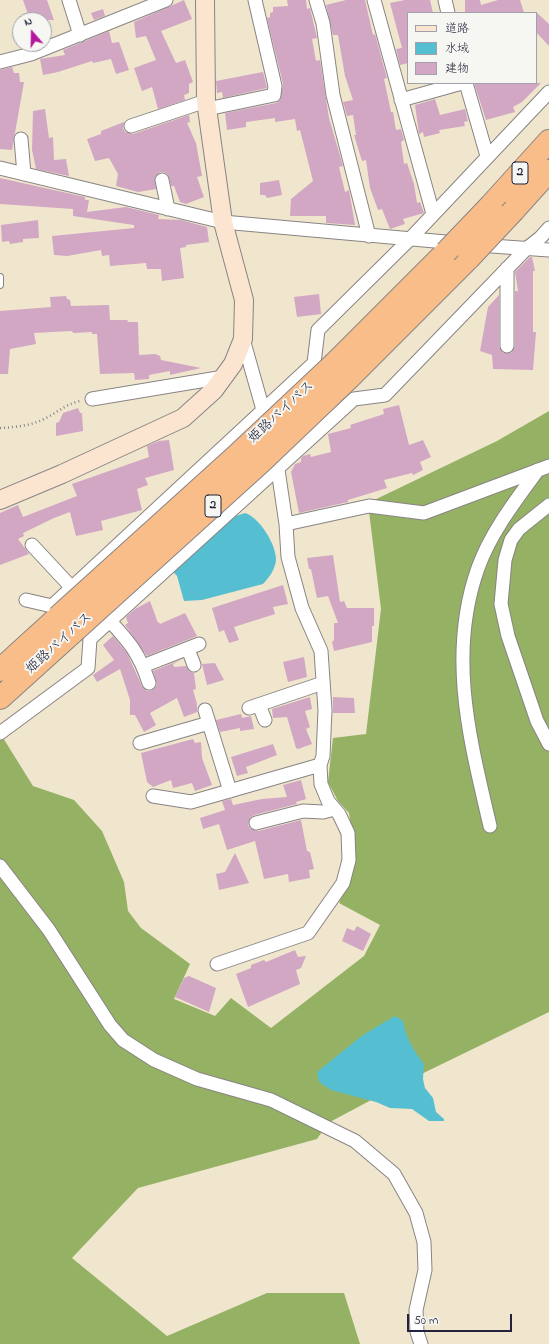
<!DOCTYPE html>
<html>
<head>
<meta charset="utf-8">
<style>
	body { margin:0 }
	#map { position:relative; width:549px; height:1344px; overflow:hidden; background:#f0e6ce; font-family:"Indie Flower","Klee One",sans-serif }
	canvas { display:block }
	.legend { position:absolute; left:407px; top:12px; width:130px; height:72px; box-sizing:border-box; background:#f6f6f2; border:1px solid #a1a1a9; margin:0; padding:5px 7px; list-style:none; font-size:12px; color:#22223b }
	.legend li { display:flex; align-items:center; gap:8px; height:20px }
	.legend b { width:20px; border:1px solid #a1a1a9 }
	.north { position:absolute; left:12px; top:12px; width:40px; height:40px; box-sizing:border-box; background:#f6f6f2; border:1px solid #a1a1a9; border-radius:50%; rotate:340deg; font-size:11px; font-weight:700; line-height:16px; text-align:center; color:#22223b }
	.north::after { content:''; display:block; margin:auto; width:14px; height:18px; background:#b5179e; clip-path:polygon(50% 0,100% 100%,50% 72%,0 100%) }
	.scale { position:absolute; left:407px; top:1314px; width:105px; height:18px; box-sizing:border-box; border:2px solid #22223b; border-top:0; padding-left:5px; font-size:12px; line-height:14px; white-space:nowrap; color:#22223b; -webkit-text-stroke:3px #f6f6f2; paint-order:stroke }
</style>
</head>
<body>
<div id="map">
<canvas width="549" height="1344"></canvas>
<ul class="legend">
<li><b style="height:5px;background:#fce5d0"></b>道路</li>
<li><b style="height:11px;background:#55bfd1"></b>水域</li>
<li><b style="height:11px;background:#d1a7c4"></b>建物</li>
</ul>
<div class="north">N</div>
<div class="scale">50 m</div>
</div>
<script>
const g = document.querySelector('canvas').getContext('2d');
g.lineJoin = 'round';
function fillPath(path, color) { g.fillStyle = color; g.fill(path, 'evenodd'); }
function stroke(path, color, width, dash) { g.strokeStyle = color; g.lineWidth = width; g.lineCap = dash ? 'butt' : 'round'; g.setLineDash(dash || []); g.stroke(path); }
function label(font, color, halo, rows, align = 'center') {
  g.font = font + ' "Indie Flower","Klee One",sans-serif'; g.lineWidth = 4; g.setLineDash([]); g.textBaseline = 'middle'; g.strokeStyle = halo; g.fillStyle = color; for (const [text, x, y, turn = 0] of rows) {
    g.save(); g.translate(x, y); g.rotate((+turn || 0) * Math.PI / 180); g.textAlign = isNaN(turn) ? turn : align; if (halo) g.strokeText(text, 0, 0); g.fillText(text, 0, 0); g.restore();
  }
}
fillPath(new Path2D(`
	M549,411v601l-144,70 -77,41 -11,16 -179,49 -66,70 95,78 100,-43h77l16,51h-360v-611l33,53 41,14 28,31 22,51 4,29 13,17 49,36 -16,35 41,17 16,-18 40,30 93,-72 16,-31 -41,-22 17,-41 -7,-49 -11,-12 -10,-19 5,-44 33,-4 15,-125 -13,-106 129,-62z`), '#94b164');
fillPath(new Path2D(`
	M245,513c14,4 31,31 31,46 0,9 -7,19 -13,25l-61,16 -18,1 -7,-25 -10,-11 37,-39z
	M395,1016l8,5c3,17 10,29 21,43l-1,15 2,9 8,10 3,14 8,7v2h-15l-17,-12 -22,-1 -14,-6 -45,-12 -12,-8 -2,-10 46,-37z`), '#55bfd1');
fillPath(new Path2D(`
	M23,0h24l7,20h-24z
	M184,0l8,19 -31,12 15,32 9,-3 8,22 -4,2v9l-5,2 1,5 -27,9 -6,-22 -10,4 -8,-23 22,-8 -10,-24 -10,2 -2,-16z
	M287,0h19l1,9 3,-1 7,30 -5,1 4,22 4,-1 9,58 14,48 -4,1 6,25 4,-2 6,35 -29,-2v-7h-36l1,-17 22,-18 -13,-51 -3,1 -2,-12 -20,3v-4l-29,4v5l-19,3 -2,-17 51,-10 4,-3 3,-16 -16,-66 3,-1v-4l3,-1v-5l15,-1z
	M346,0h19l8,35 2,-1 10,37 2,7 -3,1 7,33h2l3,18 5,-1 3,11 -3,2 3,22 3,-1 7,21 3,19 3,-1 4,11 -21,6 2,5 -15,5 -8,-20 -4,1 -8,-22 -4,-28 -4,1 -8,-26h2l-3,-20 -6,1 -4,-14 10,-2 -8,-24 -7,-41h-5l-7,-30z
	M405,0h25l3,13h-25v50l-8,2 -4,-16 6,-1 -12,-45z
	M465,0h15l1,5 17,-5h22l4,13h-59z
	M103,9l2,7 -11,4 -3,-7z
	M536,12l13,12v22l-13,-14z
	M109,31l3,12 7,-1 10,28 -13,4 -5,-15 -18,4 -1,-2 -34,11 -15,3 -3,-16 25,-4 -2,-5z
	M12,67l2,6h5l1,9h4l-12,68 -12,-1v-79z
	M263,72l4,16 -44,10 -1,-6 -5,1 -1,-12z
	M474,83h67l-19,19 -9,5 2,5 -29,8z
	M435,99l5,16 25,-6 3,12 -4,1 1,4 -26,4 1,3 -16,4 -1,-5 -4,2 -4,-29z
	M45,109l4,29 4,-1 1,23 12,-1 3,17 -33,-7 -4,-19 1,-39z
	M189,115l1,7 -3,1 9,20 6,33 -5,1 7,20 -18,7 -6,-2 -6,-16h-3l-3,-11 -4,-3h-4l-5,5 1,12 -18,3 -22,-6 2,-12 -9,-16 -14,3 -8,-22 14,-5v-3l23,-9 -1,6 2,4 8,2z
	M0,178l85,19v3h4l-2,12 39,-5 33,8 -1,4 23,1 26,7 2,15 -23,3v2l-6,1 4,30 -22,3 -1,-12h-14l-1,-6 -36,3 -1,-11 -7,1 -1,-6 -34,6 -13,-1 -2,-19 82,-8v-3l-61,-9v-7l-73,-5z
	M279,180l3,15 -15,3 -2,-3h-5v-12z
	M38,220l1,18 -16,1v3l-13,2 -1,-3 -7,1 -1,-17z
	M530,257h2l3,14h-2v61h3l-3,38 -40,-1 -1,-14 -12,-4 8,-44 11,-12v51l4,7h8l4,-7v-55h3l-3,-19z
	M319,294l2,20 -24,3 -3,-20z
	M66,296l1,3 3,1 1,6 38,-1 1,15h18l-1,2h11l1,33 16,-1 5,2 1,4 40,8 -31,7v-4l-21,4v4l-14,1 -1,-7 -34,1 -3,-40h-5v-2l-18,1 -3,-2 -37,2 2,11 -26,5 -2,25h-8v-63l51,-4 -1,-10z
	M399,405l10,40 14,-5 8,17 -11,5 3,8 -10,5 -1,-2 -28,7 3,8 -39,12v2l-49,11 -8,-41 4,-8 6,-2v-4l2,-2 7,-2 1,3 20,-5 -3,-18 23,-6 -1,-3 34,-11 -1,-5z
	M78,408l2,5h2l1,18 -27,5v-13l3,-1 4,-9z
	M169,440l5,30 -29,8 3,7 -11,4 5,21 -41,11 2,9 -27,6 -6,-24 -16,6 -31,15 1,3 -6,3 11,15 -29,11v-52l18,-8 5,12 54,-21 -5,-12 77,-27 -2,-11 12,-5z
	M333,555l7,47 4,-1 3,7h27v18h-2v16l-38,9 -2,-9 2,-2v-17h4l-10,-27 -11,2 -6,-29h-2l-2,-11z
	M283,585l5,19 -15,3 2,7 -41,13 5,13 -10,3 -5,-13 -5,2 -7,-24z
	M150,601l8,22 1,-1 1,2 25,-11 12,23 -50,20 -22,-31 3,-2 -2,-6 9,-8z
	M113,636l14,17 15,33 5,5 5,-1 5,-5 -4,-14 30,-12 -10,5 1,3 12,-1 3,5 5,2 2,16 -3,1 4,14v8l-13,5 -7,-19 -27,15 6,12 -12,7 -9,-17h-5v-15l-10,-31 -23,13 -4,-7 21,-15 -11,-15z
	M304,657l3,20 -19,5 -5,-20z
	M215,663l9,17 -17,5 -5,-21z
	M310,697l2,12 -7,2 5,16 -4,2 6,15 -14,5 -2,-1 -9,-31 -14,1 -1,-9z
	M333,697l21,1 1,15h-22z
	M241,714l1,4 9,-2 3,13 -14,2v-3l-20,4 -4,-12z
	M193,739l2,4 6,-1 1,16 10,27 -17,6 -3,-8 -19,5 -2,-8 -18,7 -6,-5 -6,-29z
	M273,744l4,11 -31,12 2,6 -11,3 -6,-19z
	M301,780l5,19 -10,3 1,2 -43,11 -4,3 -2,7 3,4 7,2 43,-11 6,31 3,1 4,17 -5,1 1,8 -21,4 -1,-8 -24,5 -9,-38 -28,9 -8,-26 -16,5 -3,-11 25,-8 -3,-9 9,-2 2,6 29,-6 25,-2 -4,-12z
	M235,853l14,30 -30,7 -3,-16 9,-2z
	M357,926l14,8 -8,17 -21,-10 5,-13 7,3z
	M295,950l3,7 8,-1 -5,12 -5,2 4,14 -52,23 -12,-33 15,-6v-3l13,-5 2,2z
	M189,976l27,12 -7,24 -34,-15 9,-19z`), '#d1a7c4');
const lane = new Path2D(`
	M0,277v8`);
const street = new Path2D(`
	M69,0l11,35
	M316,0l7,23 10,72 36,141
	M374,0l59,214
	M445,0l3,13
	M0,62l31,-8 135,-54
	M466,83l21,73
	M401,100l61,-17
	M207,109l67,-14 1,-9 -20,-86
	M131,126l75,-25
	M21,139l3,35
	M0,168l223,54 234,21
	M162,180l6,29
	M477,245l72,5
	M507,268v78
	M243,339l26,92
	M329,377l-15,-14 4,-33 92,-91 139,-147
	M92,399l132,-22
	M549,505l-30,24 -8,11 -6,20 -4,44 7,32 29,85 12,23
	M286,524l83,-18 55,7 125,-47
	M32,545l40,43
	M26,600l26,6 262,-243
	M110,621c20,22 29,32 39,62
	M188,649l6,16
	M143,666l56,-22
	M259,705l6,15
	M249,708l74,-25
	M205,710l25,81
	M0,733l88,-65 2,-29 264,-240 31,-4 141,-146 14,-11 9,-10
	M140,743l69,-20
	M153,796l38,6 129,-37
	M256,823l47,-12 20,1 11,-3
	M490,826c-20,-86 -43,-171 -12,-258 13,-36 38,-68 60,-98
	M0,866l49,64 61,95 13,15 31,20 43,19 74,21 84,41 39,33 22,39 8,29 1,28 -9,40 1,22 4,12
	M217,964l91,-31 35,-50 6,-23 -1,-27 -9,-19 -11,-13 -7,-17 -1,-19 3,-9 2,-46 -4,-59 -19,-43 -14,-51 -2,-33 -9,-61`);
const secondary = new Path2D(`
	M0,500l62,-26 121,-56 31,-28 19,-26 10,-25 1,-39 -21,-78 -17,-121 -1,-101`);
const highway = new Path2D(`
	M491,205l58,-64
	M514,210l35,-39
	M335,363l111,-111
	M350,377l119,-119
	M0,670l58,-53
	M0,698l73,-66`);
stroke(lane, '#898484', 8);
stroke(street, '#898484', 15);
stroke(secondary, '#898484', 20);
stroke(highway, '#898484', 24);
stroke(new Path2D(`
	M0,428c16,-1 31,-2 46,-10 12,-6 20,-14 34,-17`), '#898484', 2.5, [1, 3]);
stroke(lane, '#fff', 6);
stroke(street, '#fff', 13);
stroke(secondary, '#fce5d0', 18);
stroke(highway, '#f8bd89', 22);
const highwayBridge = new Path2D(`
	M446,252l45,-47
	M469,258l45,-48
	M58,617l177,-160 100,-94
	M73,632l189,-171 88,-84`);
stroke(highwayBridge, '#898484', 24, []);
stroke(highwayBridge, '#f8bd89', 22);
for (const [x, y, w] of [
	[520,173,16],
	[213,506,16]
]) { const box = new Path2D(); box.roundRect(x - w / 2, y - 11, w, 22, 3); g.fillStyle = '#f6f6f2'; g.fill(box); stroke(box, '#22223b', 1); }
label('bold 13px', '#22223b', null, [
	["2",520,173],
	["2",213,506]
]);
label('14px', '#22223b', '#f6f6f2', [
	["姫路バイパス",282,413,-43],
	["姫路バイパス",60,644,-42]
]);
</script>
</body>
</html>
